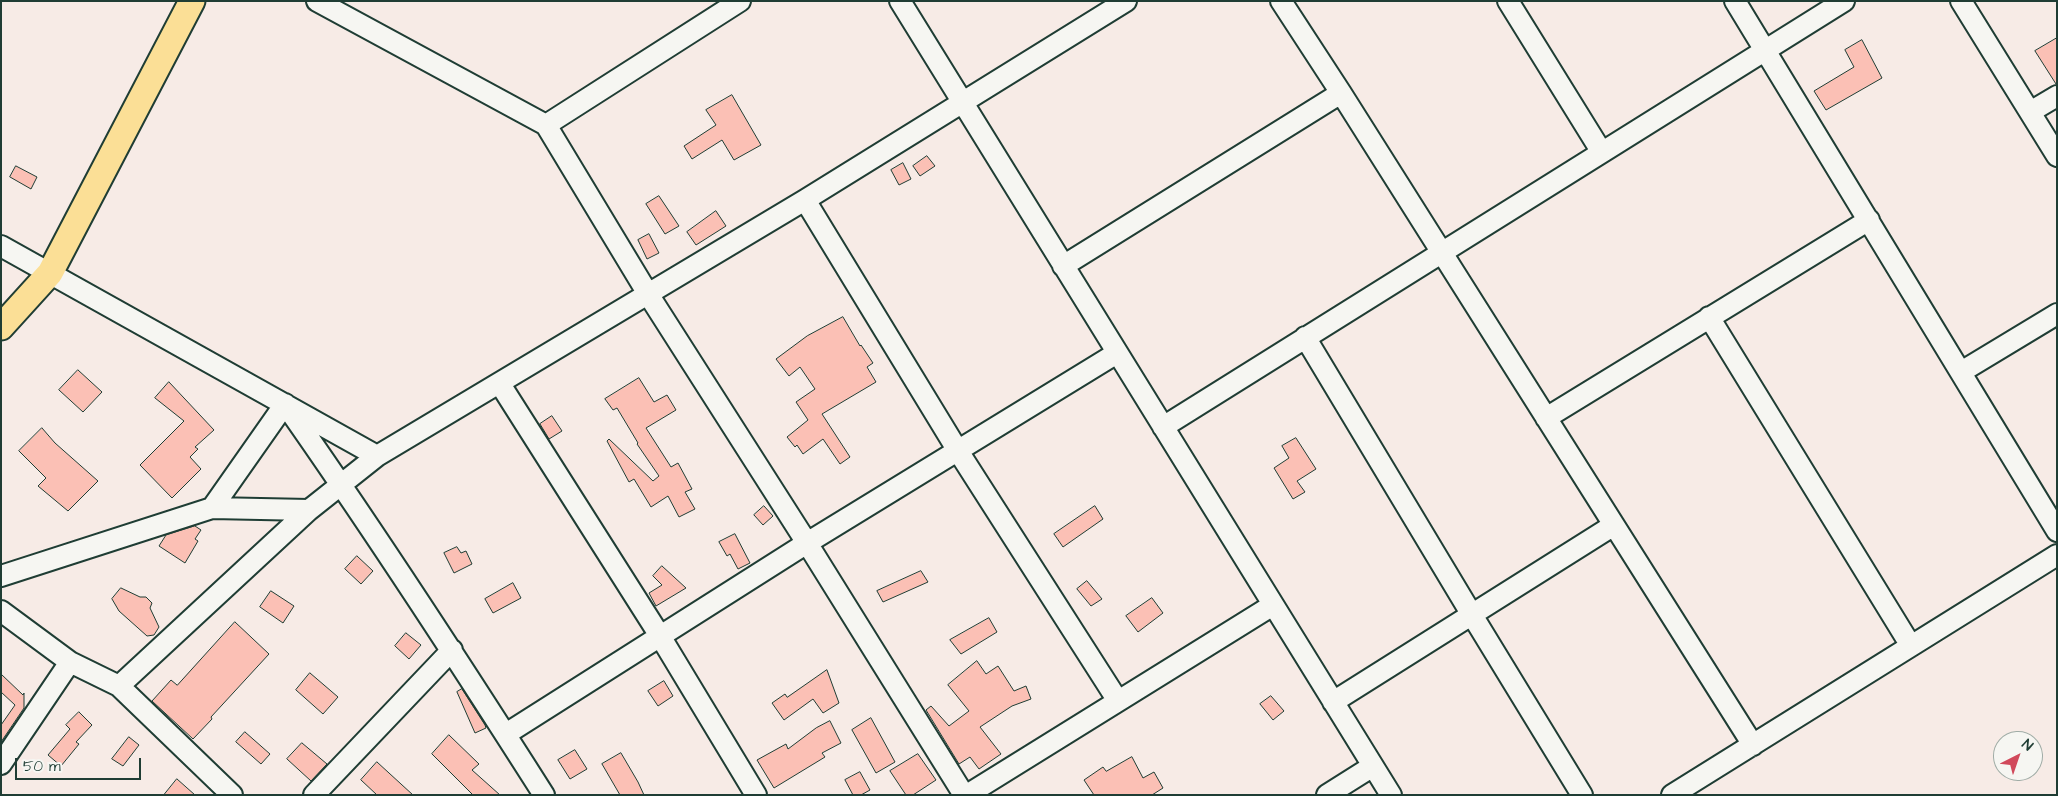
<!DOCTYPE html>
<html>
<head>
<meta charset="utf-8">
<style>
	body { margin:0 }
	#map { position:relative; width:2058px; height:796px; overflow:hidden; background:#f7ebe6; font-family:"Architects Daughter",sans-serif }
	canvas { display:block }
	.frame { position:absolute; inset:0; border:2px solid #1f3d34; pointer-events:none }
	.north { position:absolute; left:1993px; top:731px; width:50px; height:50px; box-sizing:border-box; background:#f6f6f2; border:1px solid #a0aca6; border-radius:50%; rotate:41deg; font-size:14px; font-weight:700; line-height:20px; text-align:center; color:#1f3d34 }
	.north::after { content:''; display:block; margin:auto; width:18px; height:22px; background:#d1495b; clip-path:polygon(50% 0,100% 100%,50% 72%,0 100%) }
	.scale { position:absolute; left:15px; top:758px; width:126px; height:22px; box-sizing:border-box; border:2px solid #1f3d34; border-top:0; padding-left:6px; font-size:15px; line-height:18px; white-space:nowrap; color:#1f3d34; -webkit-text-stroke:4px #f6f6f2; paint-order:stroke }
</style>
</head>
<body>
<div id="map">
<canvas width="2058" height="796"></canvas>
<div class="frame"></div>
<div class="north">N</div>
<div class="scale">50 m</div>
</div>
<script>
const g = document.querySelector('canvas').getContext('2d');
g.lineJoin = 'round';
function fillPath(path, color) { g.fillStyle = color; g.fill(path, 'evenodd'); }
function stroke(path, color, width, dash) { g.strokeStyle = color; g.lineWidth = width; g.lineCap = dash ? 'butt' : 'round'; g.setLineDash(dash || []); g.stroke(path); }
const building = new Path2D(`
	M2057,38v46h-1l-21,-33z
	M1862,40l20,38 -56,32 -12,-19 40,-24 -9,-17z
	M732,95l29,50 -27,15 -12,-20 -30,19 -8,-13 32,-21 -10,-15z
	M927,156l8,10 -15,10 -7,-10z
	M903,163l8,16 -12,6 -8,-15z
	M16,166l21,11 -6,12 -21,-12z
	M659,196l20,30 -14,8 -19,-30z
	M716,211l10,15 -30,19 -9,-13z
	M649,234l10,19 -12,6 -9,-19z
	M843,317l17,29 1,-1 12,18 -6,4 9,15 -54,32 28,43 -10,7 -17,-25 -20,15 -6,-9 -2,2 -8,-10 21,-17 -12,-18 19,-13 -15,-22 -11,9 -13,-17 31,-23z
	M78,370l24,22 -19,20 -24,-22z
	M639,378l15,24 13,-7 9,15 -30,18 25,39 7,-4 14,26 -7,3 10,17 -16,8 -11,-21 -17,11 -17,-28 -5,3 -22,-41 2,-2 44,42 6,-5 -22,-32 1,-1 -21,-35 -4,2 -8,-11z
	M169,382l45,48 -19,17 3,2 -8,8 11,12 -29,29 -32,-33 44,-44 -29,-23z
	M552,416l10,15 -13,8 -9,-15z
	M42,428l13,15 43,38 -30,30 -30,-25 8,-8 -27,-27z
	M1296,438l20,31 -19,12 8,11 -12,7 -19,-31 15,-10 -7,-12z
	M764,506l9,10 -10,9 -9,-10z
	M1095,506l8,13 -40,28 -9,-13z
	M195,526l6,4 -6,9 3,2 -13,22 -26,-17 7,-11z
	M735,534l15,29 -12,6 -8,-15 -3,2 -8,-14z
	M457,547l4,6 5,-2 6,13 -18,9 -10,-20z
	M357,556l16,15 -12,13 -16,-15z
	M662,566l24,22 -30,18 -7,-13 13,-8 -9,-9z
	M921,571l7,11 -45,20 -6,-11z
	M1087,581l15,18 -11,7 -14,-17z
	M513,583l8,15 -28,15 -8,-14z
	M121,588l19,9h6l6,6 -2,5 9,19 -5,8 -7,1 -28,-25 -7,-12z
	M271,591l23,15 -11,17 -23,-16z
	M1152,598l11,15 -25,19 -12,-16z
	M989,618l8,14 -36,22 -11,-14z
	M235,622l34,32 -58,63 1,2 -19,20 -41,-38 19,-21 6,5z
	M406,633l15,12 -12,14 -14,-13z
	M977,661l9,13 12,-8 16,25 12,-5 5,13 -19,7 -32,21 21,27 -22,15 -9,-12 -11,7 -33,-54 5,-4 18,20 20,-15 -21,-26z
	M827,670l12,33 -16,10 -10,-14 -29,21 -12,-17 13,-9 2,3z
	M310,673l28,24 -15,17 -27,-24z
	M1,674l22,21 1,-2v15l-23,34v-17l14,-20 -14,-13z
	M664,681l9,15 -15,10 -10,-15z
	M462,689l23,36 1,3 -11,5 -18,-41z
	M1271,696l13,15 -11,9 -13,-16z
	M79,712l13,13 -16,17 3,2 -18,22 -13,-11 22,-26 -4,-4z
	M871,718l24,44 -19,11 -24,-43z
	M830,721l11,22 -19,10 3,4 -51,31 -17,-28 29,-16 2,5 28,-21z
	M245,732l25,22 -9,10 -25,-22z
	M449,735l30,29 -7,6 28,25h-27l-41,-41z
	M129,737l10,8 -16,21 -11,-7z
	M302,743l25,21 -16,17 -24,-22z
	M575,750l12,19 -17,10 -12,-19z
	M621,753l17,29 6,13h-24l-18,-31z
	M918,754l18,26 -23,15h-7l-16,-24z
	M1132,757l11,21 11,-6 9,16 -11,7h-58l-10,-15 19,-13 3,4z
	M377,762l36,33h-36l-16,-15z
	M860,772l10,18 -9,5h-8l-8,-15z
	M177,779l18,16h-31z`);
fillPath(building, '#fbc0b5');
stroke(building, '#1f3d34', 1);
const minor = new Path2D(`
	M317,1l229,124 102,169 159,249 157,252
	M900,1l491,794
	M1281,1l60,92 412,652
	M1508,1l93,150
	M1735,1l322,530
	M1961,1l96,155
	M2030,112l27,-16
	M546,125l194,-124
	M805,200l153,251 160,250
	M1,246l376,210
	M1063,266l278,-173
	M1709,317l202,329
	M1305,337l167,278 110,180
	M1961,372l96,-58
	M500,384l160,252 96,159
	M1546,418l323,-198
	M1163,427l681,-426
	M212,508l73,-104c90,128 175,259 259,391
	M1,576l211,-68 97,2
	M1,611l69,51
	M119,686l113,109
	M1333,702l281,-177
	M506,734l301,-191 310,-190
	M1,764l69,-102 49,24 190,-176 68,-54 428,-256 321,-199
	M314,795l138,-145
	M967,795l306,-190
	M1327,795l46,-29
	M1672,795l385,-240`);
const major = new Path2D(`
	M1,327l49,-54 142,-272`);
stroke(minor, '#1f3d34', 24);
stroke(major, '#1f3d34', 29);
stroke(minor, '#f6f6f2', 20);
stroke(major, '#fbdf96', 25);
</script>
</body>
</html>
